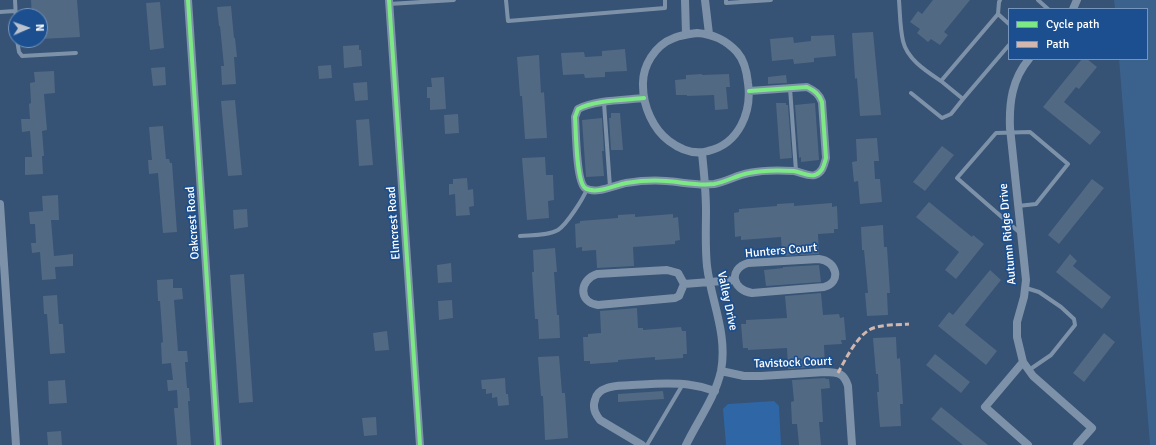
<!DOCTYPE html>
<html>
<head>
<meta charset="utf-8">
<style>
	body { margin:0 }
	#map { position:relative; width:1156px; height:445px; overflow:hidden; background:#365274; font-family:Signika,sans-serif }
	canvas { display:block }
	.legend { position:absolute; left:1008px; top:8px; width:140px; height:52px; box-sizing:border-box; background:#1b4f8f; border:1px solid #7695bc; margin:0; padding:5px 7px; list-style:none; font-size:12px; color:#fff }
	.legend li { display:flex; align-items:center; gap:8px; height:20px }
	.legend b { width:20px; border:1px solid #7695bc }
	.north { position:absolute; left:8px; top:8px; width:40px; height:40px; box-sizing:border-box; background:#1b4f8f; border:1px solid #7695bc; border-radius:50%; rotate:88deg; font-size:11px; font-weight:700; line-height:16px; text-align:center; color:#fff }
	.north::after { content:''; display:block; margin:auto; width:14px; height:18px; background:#b9c2ce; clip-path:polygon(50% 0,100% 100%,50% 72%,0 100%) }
</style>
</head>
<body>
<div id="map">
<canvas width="1156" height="445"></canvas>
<ul class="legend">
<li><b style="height:5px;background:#7ce984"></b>Cycle path</li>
<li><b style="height:5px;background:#d1b7ad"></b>Path</li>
</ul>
<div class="north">N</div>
</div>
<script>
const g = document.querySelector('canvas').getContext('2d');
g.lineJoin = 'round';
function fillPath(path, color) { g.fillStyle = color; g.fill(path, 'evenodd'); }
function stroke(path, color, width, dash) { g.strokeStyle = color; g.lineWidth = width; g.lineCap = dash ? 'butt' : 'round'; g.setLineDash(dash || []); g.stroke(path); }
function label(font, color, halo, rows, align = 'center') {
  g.font = font + ' Signika,sans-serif'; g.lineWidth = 3.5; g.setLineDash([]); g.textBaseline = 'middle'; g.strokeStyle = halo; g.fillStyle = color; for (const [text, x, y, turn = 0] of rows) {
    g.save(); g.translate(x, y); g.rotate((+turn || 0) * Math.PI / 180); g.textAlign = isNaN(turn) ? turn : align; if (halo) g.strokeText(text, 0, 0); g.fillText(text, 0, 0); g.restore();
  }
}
fillPath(new Path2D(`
	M774,401l5,5 2,39h-55l-3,-36 5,-5z`), '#2f66a5');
fillPath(new Path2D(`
	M1114,0h42v445h-6l-31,-386h28v-50h-32z`), '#3b618d');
fillPath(new Path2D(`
	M31,0h46l3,37 -40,2v-23h-8z
	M933,0h37l-26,32 4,3 -8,10 -9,-6 -3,3 -11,-9 3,-4 -10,-7 8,-11 4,3z
	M160,2l4,46 -14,2 -4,-47z
	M231,6l3,32h1l2,19h-3l2,27 -14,1 -1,-19h3l-4,-40h-1l-2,-19z
	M873,32l8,83 -21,1 -3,-38 -2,1 -3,-46z
	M834,35l2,21 -22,2v4l-20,2 -1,-5 -21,2 -2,-22 23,-2 1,6 17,-2v-5z
	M359,45v5h2l1,16 -18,2 -1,-22z
	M625,49l2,22 -22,1v5l-20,1 -1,-4 -21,1 -2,-22 23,-1 1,5 17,-1v-5z
	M539,55l2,38 3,-1 3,46 -22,1 -3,-43h-2l-3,-39z
	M1082,59h5l10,8 -18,22 -3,-2 -12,15 37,30 -11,13 -47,-38z
	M331,65l1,13 -13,1 -1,-13z
	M165,67l1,18 -13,1 -2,-18z
	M54,71l1,22 -11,1 3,36 -5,1 2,25h-2l1,18 -18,1v-18h7l-2,-26 -8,1 -1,-13h9l-1,-15 2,-1 -1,-20 5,-1 -1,-10z
	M702,74v1l27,-1 1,13h-4l2,22 -13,1 -1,-15 -27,1v-1h-11l-1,-15 11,-1v-4z
	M786,75l1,8 -19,1v-7z
	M444,77l2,32 -16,1v-12h-3v-11h5l-1,-9z
	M367,82l1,18 -13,1 -2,-18z
	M235,100l7,75 -14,1 -7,-75z
	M776,103h10v2h2l4,53 -12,1z
	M815,103l4,57 -18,2v-5l-2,1 -4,-53z
	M611,113h9l3,37h-12l-2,-32h2z
	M458,114l1,19 -14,1 -1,-19z
	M602,118l2,33h-2l2,25 -18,1 -4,-57z
	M369,119l4,46 -14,1 -3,-46z
	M163,126l3,33h3l1,4h2l5,69 -14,1 -5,-60 -9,1 -1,-14h4l-3,-33z
	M877,138l2,23h-5l1,18h5l2,23 -22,2 -2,-23 -4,1 -2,-20 5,-1 -1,-22z
	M942,146l12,9 -29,36 -12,-9z
	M545,157l1,18h7l1,25 -6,1 1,17 -22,2 -5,-62z
	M467,178l1,12 5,-1 1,17 -5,1 1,8 -14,1 -1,-22 -6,1v-11h4v-5z
	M1092,179l12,9 -45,56 -11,-9z
	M58,195l1,25h-8l3,36 19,-2v12l-18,1 1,12 -14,1 -2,-28 -8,1 -1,-10h5l-1,-19h-5l-1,-12 14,-1 -1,-15z
	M929,202l43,35 1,-2 11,9 -28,35 -11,-9 14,-18 -43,-35z
	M794,203v3l38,-3v4l5,-1 1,23h-4v4l-16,1 1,20 -37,2 -1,-19 -40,3v-4l-6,1 -1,-24 5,-1v-3l38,-3v-2z
	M247,209l1,18 -14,2 -1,-19z
	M635,214v3l38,-3v4l5,-1 2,23 -5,1v3l-42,3 1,19 -37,2 -1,-18 -14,1v-4l-6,1 -1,-24 5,-1v-2l38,-3v-3z
	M883,225l1,22h3l3,46h-3l1,22 -21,1 -2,-23h3l-4,-43h-2l-1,-23z
	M555,248l2,24h-3l3,43h2l1,23 -21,1 -1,-20h-3l-3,-47h2l-1,-22z
	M1070,254l7,7 -4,5 38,31 -9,12 -46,-37z
	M451,263l1,19 -14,1 -1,-18z
	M819,265l2,17 -55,4 -2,-16 19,-2v-1z
	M990,270l11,10 -36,45 32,26 -11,14 -48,-39 11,-14 4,3z
	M244,274l9,128 -14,1 -9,-128z
	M173,279v9h9l1,11 -9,1 4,51h9l1,11h-3l2,26h2l1,13h-2l3,44h-14l-3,-37h4l-1,-18 -9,1 -1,-11h6l-2,-17 -9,1 -1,-21 2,-1 -3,-41h-2l-1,-21z
	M821,293l2,22 16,-1 1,4 4,-1 2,23h-5l1,4 -18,1 1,21 -37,3 -1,-21 -39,2v-2h-5l-2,-24h5v-4l41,-2 -2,-22z
	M57,295l2,29h4l2,29 -15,1 -3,-40h-3l-1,-18z
	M452,300l1,18 -14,2 -1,-19z
	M637,308l1,20h5v2l38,-3 1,4h4l1,23h-4v4l-28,2v-3l-37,3v2l-28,2v-3h-6l-1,-24h5v-3l13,-1 -1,-22z
	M387,331l2,19 -14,1 -2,-18z
	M1104,333l11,9 -31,40 -11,-9z
	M896,337l1,22 3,-1 3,46h-3l1,22 -21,1 -3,-35h2l-1,-18h-2l-3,-36z
	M935,354l35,28 -9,11 -35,-28z
	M559,356l3,37h3l3,45 -23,2 -2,-44h-2l-3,-39z
	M505,378l1,16h2l1,11 -11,1 -1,-9 -5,1v-5l-6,1v-5h-4l-1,-9z
	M825,378l1,1h3l1,9 -9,1 2,33h-4l2,23h-22l-2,-21h-5l-1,-22 3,-1 -2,-21z
	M65,380l2,23 -18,1 -1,-23z
	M663,391l1,8 -46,3v-8z
	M941,407l47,38h-25l-32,-26z
	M376,417l1,18 -13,1 -2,-18z
	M61,431l1,14h-14l-1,-13z`), '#526984');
stroke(new Path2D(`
	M15,0l1,19
	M506,0l2,21 157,-13v-8
	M726,0v3l45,-3
	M899,0c1,13 1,28 4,41 4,18 23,30 38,40
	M1000,0l-1,2 -1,12 11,10
	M1038,0l10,9
	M389,4l65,-4
	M0,12l15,-1
	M998,14l-57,67 22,18 46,-54
	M17,40l2,12 3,4 54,-3
	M790,88l6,83
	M911,93l31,25 9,-4 12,-15
	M604,103l6,84
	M1018,206l18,-2 32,-40 -38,-32 -34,1 -39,45 62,54
	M520,236c12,-1 27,0 38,-6 9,-6 25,-31 29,-41
	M1026,288l13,4 22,15 13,12 1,6 -24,30 -22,15
	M647,445l36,-61`), '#7d92a8', 4);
stroke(new Path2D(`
	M188,0l30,445
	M389,0l31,445
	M685,0l1,34
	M705,0l4,34
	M1073,9l4,-9
	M697,33c16,1 29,7 40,19 7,8 10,21 11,31 4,29 -9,61 -40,68 -14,4 -27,-1 -39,-10 -16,-12 -26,-35 -26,-55 -1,-20 12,-41 31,-48 7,-3 15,-4 23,-5z
	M1029,59c-17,20 -20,44 -19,69l16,152 -2,17 -7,25v15l6,25 10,14 59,52 -15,17
	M644,98c-19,2 -50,2 -66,11l-3,8c1,13 1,64 10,71 11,7 30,-3 41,-5 13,-2 27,-3 40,-2 16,1 32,5 48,3 12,-2 23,-9 35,-11 14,-3 30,-3 45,-2 7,1 14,6 21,4 8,-3 9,-10 11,-17l-4,-56c-3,-8 -7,-11 -15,-15l-58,4
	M0,204l16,241
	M819,259c18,2 23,23 5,28l-72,6c-20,-3 -24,-24 -4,-30z
	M667,270l11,3 6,11 -5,12 -4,2 -77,7c-20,-3 -19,-25 -1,-31z
	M684,284l51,-4
	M1023,362l-38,45 43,38
	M721,371l23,5h17l64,-4c13,0 19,1 23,14l4,59
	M642,445l-42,-25c-5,-6 -8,-12 -5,-20 1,-6 6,-10 12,-12 8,-3 17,-2 25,-3 20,-1 39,-3 59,0 8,1 16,3 24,6
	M686,445c12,-25 29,-47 35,-74 7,-37 -10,-70 -14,-105 -2,-19 -1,-37 -1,-55 0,-20 -2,-39 -4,-58`), '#7d92a8', 8);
stroke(new Path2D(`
	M838,373c7,-13 18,-35 31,-43 11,-6 28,-5 40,-6`), '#d1b7ad', 3, [6, 3]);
stroke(new Path2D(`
	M188,0l30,445
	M389,0l31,445
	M644,98c-19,2 -50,2 -66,11l-3,8c1,13 1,64 10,71 11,7 30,-3 41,-5 13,-2 27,-3 40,-2 16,1 32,5 48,3 12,-2 23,-9 35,-11 14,-3 30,-3 45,-2 7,1 14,6 21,4 8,-3 9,-10 11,-17l-4,-56c-3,-8 -7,-11 -15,-15l-58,4`), '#7ce984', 4);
label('12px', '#fff', '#1b4f8f', [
	["Oakcrest Road",193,223,-94],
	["Elmcrest Road",394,223,-94],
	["Autumn Ridge Drive",1008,234,-95],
	["Hunters Court",781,251,-5],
	["Valley Drive",727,301,78],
	["Tavistock Court",793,363,-2]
]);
</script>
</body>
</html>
